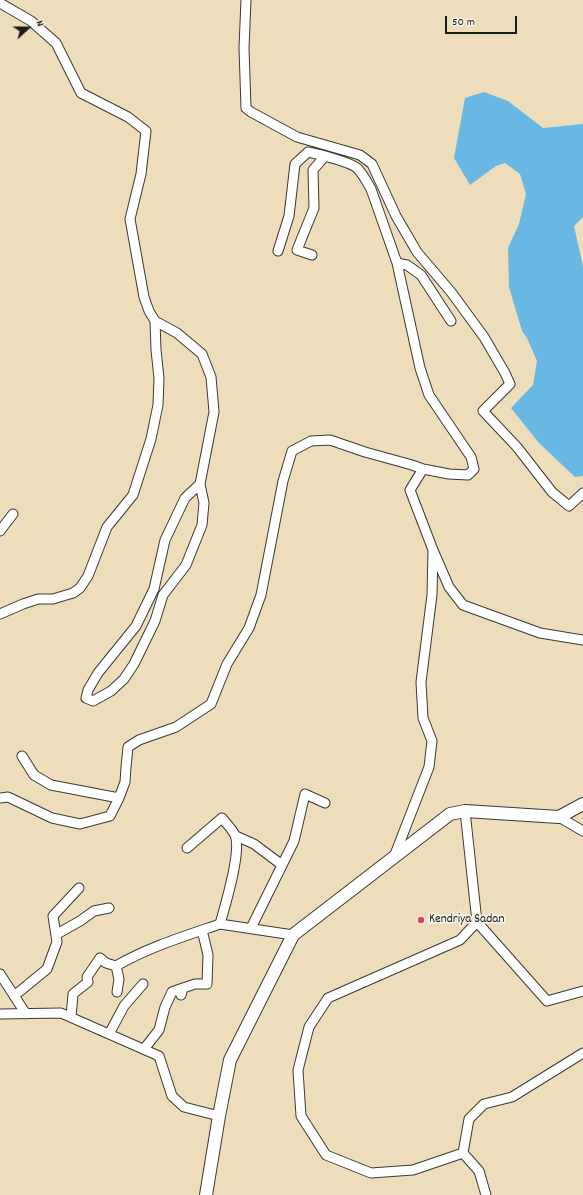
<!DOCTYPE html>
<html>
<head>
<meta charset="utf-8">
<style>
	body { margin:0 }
	#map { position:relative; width:583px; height:1195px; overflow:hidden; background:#edddba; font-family:Dekko,sans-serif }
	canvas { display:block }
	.north { position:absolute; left:8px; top:8px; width:40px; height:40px; -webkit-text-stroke:3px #f7f3e8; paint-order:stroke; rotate:69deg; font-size:11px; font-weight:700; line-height:16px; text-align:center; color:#1c1c1c }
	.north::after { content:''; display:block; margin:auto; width:14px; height:18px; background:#1c1c1c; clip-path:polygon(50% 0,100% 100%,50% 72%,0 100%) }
	.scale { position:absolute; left:445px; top:16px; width:72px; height:18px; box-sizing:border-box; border:2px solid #1c1c1c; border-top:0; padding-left:5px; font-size:12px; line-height:14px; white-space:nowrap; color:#1c1c1c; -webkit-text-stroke:3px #f7f3e8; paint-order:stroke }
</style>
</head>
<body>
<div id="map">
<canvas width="583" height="1195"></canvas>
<div class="north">N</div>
<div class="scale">50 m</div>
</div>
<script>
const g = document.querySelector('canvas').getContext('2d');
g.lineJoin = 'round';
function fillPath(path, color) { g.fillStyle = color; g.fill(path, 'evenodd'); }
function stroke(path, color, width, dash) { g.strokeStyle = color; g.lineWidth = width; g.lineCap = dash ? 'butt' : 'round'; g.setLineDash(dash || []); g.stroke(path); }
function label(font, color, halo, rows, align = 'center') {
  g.font = font + ' Dekko,sans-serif'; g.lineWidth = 3.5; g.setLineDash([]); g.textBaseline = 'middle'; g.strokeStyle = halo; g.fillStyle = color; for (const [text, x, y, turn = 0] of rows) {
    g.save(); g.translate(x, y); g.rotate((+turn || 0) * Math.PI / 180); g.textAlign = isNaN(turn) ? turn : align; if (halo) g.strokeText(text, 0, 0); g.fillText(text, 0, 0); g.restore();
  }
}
fillPath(new Path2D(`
	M484,92l24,9 35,27 40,-4v93l-9,9 9,40v210l-8,1 -36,-34 -28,-35 22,-23 4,-24 -10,-23 -5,-7 -13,-44 -1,-39 11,-24 7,-30 -6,-20 -15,-11 -9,3 -26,19 -16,-27 11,-60z`), '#68b8e3');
const street = new Path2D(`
	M246,0l-2,48 2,60 5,4 46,25 63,18 12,9 24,52 21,36 34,40 33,45 21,36 5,11 -27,27 34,36 35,45 17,14 14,-13
	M0,3l31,18 25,22 25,50 47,24 18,14 -5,43 -11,45 14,78 5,14 6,10 22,12 25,21 9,23 3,35 -14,72 4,19 -2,22 -16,40 -23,30 -8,26 -21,43 -10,15 -13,12 -18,10 -7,-3 2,-8 10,-17 38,-47 18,-37 11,-49 20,-42 15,-14
	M312,255l-15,-5 17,-42 -1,-38 12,-14
	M397,263l10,2 14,10 30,46
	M423,469l-13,21 23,60 16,37 14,18 77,28 43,7
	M0,531l13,-17
	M0,614l23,-10 15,-5h15l20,-6 7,-5 8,-12 19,-49 26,-32 18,-56 7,-34 1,-27 -3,-28 -1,-29
	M22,756l12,19 17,10 68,13
	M0,798l8,-1 44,21 28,6 30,-8 9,-18 6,-16 1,-15 2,-20 11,-7 37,-13 35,-23 16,-40 22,-36 12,-33 22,-114 9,-30 19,-10 19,-1 35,12 47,13 11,4 26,5 19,1 6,-6 -3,-12 -42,-62 -9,-27 -23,-105 -26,-74c-4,-7 -8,-15 -14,-21 -7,-6 -39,-14 -49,-16l-13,12 -6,52 -11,35
	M465,811l12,111 -17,18 -132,58 -19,29 -11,43 3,46 25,39 45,18 42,-3 50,-17 6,-34 15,-15 28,-7 71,-44
	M559,817l24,14
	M236,836l18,8 28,21
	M187,848l35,-30c4,5 10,11 13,17 7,16 -10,71 -15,89l73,11
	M394,857l35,-90 3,-26 -9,-23 -2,-36 11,-87 1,-45
	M477,922l70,79 36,-10
	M251,928l43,-87 11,-47 20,9
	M57,934l23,-13 14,-10 15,-3
	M116,966l3,13 -2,13
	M0,974l26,40
	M181,995l2,-7 12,-4h12l1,-29 -6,-25
	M14,996l33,-27 10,-27 -4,-26 26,-28
	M0,1014l61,-1 98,43 13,40 12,11 35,9
	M71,1017l2,-23 15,-12 -1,-5 13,-19 6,5 10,3c33,-19 69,-30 104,-42
	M109,1034l15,-28 19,-22
	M144,1049l15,-19 6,-23 7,-15 11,-4
	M463,1153l16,18 7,24`);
const secondary = new Path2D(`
	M206,1195l13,-79 11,-56 63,-125 157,-121 15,-3 94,6 24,-13`);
stroke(street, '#3b3934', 11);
stroke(secondary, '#3b3934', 14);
stroke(street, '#fff', 9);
stroke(secondary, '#fff', 12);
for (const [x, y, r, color] of [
	[421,920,4,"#d1495b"]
]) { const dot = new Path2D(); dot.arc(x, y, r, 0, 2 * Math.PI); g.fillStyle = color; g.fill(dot); stroke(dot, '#f7f3e8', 1.5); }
label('13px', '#1c1c1c', '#f7f3e8', [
	["Kendriya Sadan",429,920]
], 'left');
</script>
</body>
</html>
